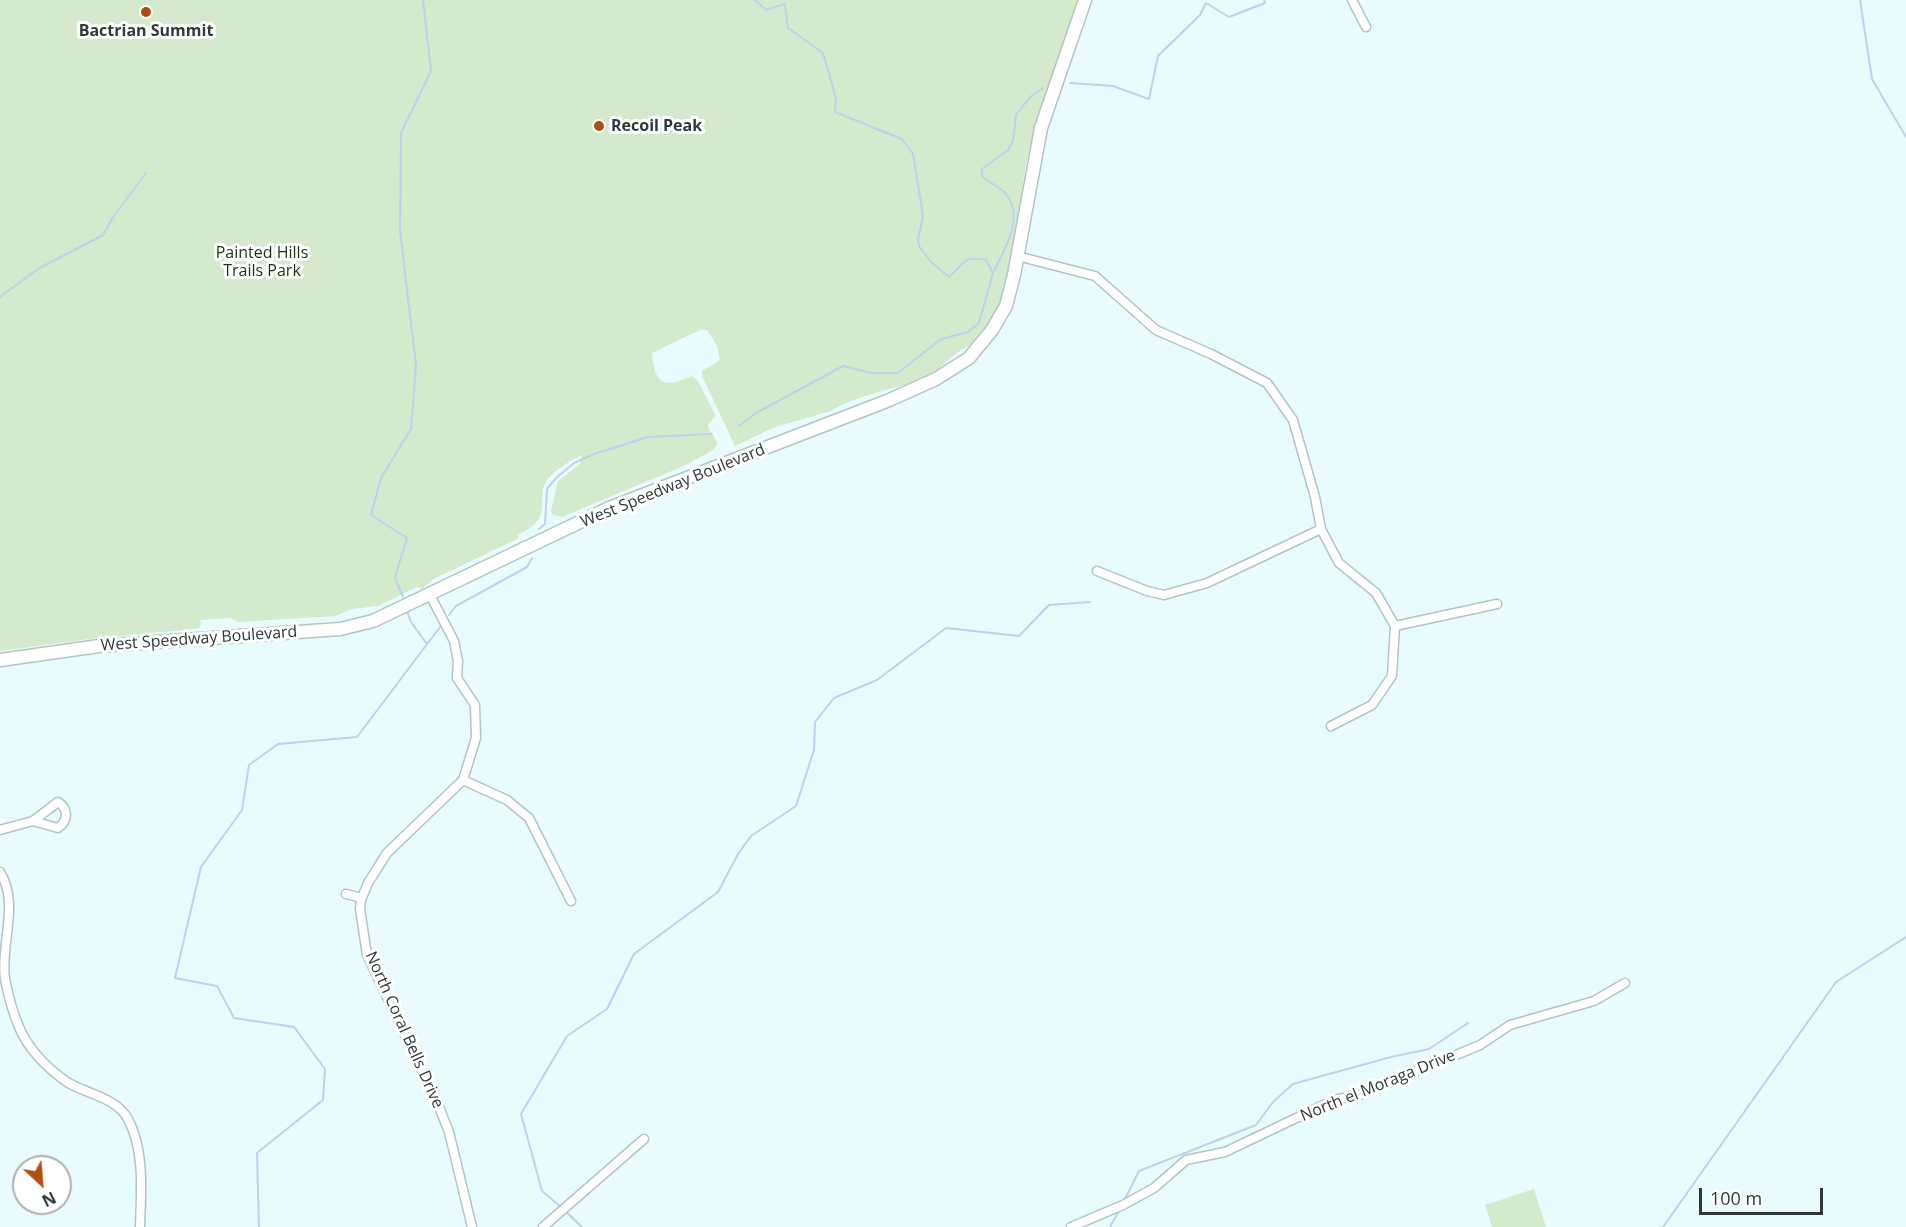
<!DOCTYPE html>
<html>
<head>
<meta charset="utf-8">
<style>
	body { margin:0 }
	#map { position:relative; width:1906px; height:1227px; overflow:hidden; background:#e9fcfd; font-family:"Open Sans",sans-serif }
	canvas { display:block }
	.north { position:absolute; left:12px; top:1155px; width:60px; height:60px; box-sizing:border-box; background:#fff; border:2px solid #acafaf; border-radius:50%; rotate:154deg; font-size:16px; font-weight:700; line-height:24px; text-align:center; color:#303838 }
	.north::after { content:''; display:block; margin:auto; width:21px; height:27px; background:#af4d12; clip-path:polygon(50% 0,100% 100%,50% 72%,0 100%) }
	.scale { position:absolute; left:1699px; top:1188px; width:124px; height:27px; box-sizing:border-box; border:3px solid #303838; border-top:0; padding-left:8px; font-size:18px; line-height:21px; white-space:nowrap; color:#303838; -webkit-text-stroke:4px #fff; paint-order:stroke }
</style>
</head>
<body>
<div id="map">
<canvas width="1906" height="1227"></canvas>
<div class="north">N</div>
<div class="scale">100 m</div>
</div>
<script>
const g = document.querySelector('canvas').getContext('2d');
g.lineJoin = 'round';
function fillPath(path, color) { g.fillStyle = color; g.fill(path, 'evenodd'); }
function stroke(path, color, width, dash) { g.strokeStyle = color; g.lineWidth = width; g.lineCap = dash ? 'butt' : 'round'; g.setLineDash(dash || []); g.stroke(path); }
function label(font, color, halo, rows, align = 'center') {
  g.font = font + ' "Open Sans",sans-serif'; g.lineWidth = 6; g.setLineDash([]); g.textBaseline = 'middle'; g.strokeStyle = halo; g.fillStyle = color; for (const [text, x, y, turn = 0] of rows) {
    g.save(); g.translate(x, y); g.rotate((+turn || 0) * Math.PI / 180); g.textAlign = isNaN(turn) ? turn : align; if (halo) g.strokeText(text, 0, 0); g.fillText(text, 0, 0); g.restore();
  }
}
fillPath(new Path2D(`
	M0,0h1078c-17,48 -34,97 -48,147 -15,54 -8,155 -53,193 -6,5 -14,8 -20,13 -12,9 -21,20 -36,26 -27,11 -66,16 -90,32l-56,16 -40,19 -32,-68 -1,-7 18,-11 -3,-14 -10,-16h-7l-48,23c3,33 12,35 40,23l6,5 18,35 -8,8 1,6 9,13 -5,7 -27,15 -124,52 -9,-2 -2,-4 7,-30 22,-17 2,-9c-13,7 -35,18 -39,34 -1,6 0,13 -1,20 -2,14 -12,20 -25,26l2,3 -85,41 -12,10 -5,-2 -39,19 -26,3 -16,7 -98,6 -7,-4 -31,2 1,4 -2,4 -14,2 -88,8 -97,13z
	M1534,1189l12,38h-54l-7,-22z`), '#d5e9cd');
stroke(new Path2D(`
	M1860,0l12,79 34,58
	M1070,83l43,3 36,13 9,-43 42,-41 6,-12 23,14 36,-14 -1,-3
	M993,273c11,-22 33,-58 12,-80 -7,-8 -17,-10 -23,-17v-7l26,-19 5,-9 3,-26 14,-18 13,-9
	M0,297l38,-28 65,-34 10,-18 33,-44
	M739,426l17,-13 87,-47 28,7h27l43,-34 27,-7 11,-9 14,-50 -7,-13c-25,-5 -21,4 -37,17l-18,-15 -12,-16 -1,-6 5,-24 -10,-62 -11,-15 -67,-27 1,-14 -13,-45 -35,-25 -3,-24 -19,6 -11,-10
	M539,529l6,-5 2,-35 9,-11 18,-15 20,-9 54,-17 64,-3
	M403,597l-8,-20 12,-39 -36,-23 10,-37 30,-49 5,-64 -16,-134 1,-98 30,-62 -8,-71
	M407,611l4,11 16,22
	M449,615l7,-9 71,-39 5,-9
	M1124,1201l15,-30 117,-46 17,-23 20,-18 98,-27 38,-8 39,-26
	M561,1207l-19,-16 -21,-77 46,-78 40,-27 27,-55 84,-62 20,-38 13,-18 45,-30 18,-56 1,-28 19,-24 43,-18 69,-52 73,8 30,-31 41,-3
	M565,1211l17,16
	M259,1227l-2,-74 66,-53 2,-31 -31,-42 -60,-9 -17,-32 -42,-8 26,-111 41,-57 7,-45 29,-21 79,-7 83,-110
	M1110,1227l10,-18
	M1663,1227l173,-245 70,-45`), '#bfd1ed', 2);
const minor = new Path2D(`
	M1352,0l14,27
	M1017,256l78,20 61,54 55,24 56,29 26,37 22,77 6,32 18,34 37,30 19,33 -3,50 -20,29 -41,21
	M1097,571l50,20 17,4 43,-12 114,-54
	M430,595l24,46 4,20 -1,17 18,27 1,33 -13,42 -76,73 -19,30 -7,17 -1,9 7,46 72,152 10,25 23,95
	M1395,626l102,-22
	M463,780l44,20 22,18 42,83
	M0,830l33,-9 25,-19c11,7 10,19 0,26l-25,-7
	M0,872c20,32 0,72 5,107 3,15 8,34 14,48 9,22 29,42 48,55 19,12 49,15 61,37 17,32 13,73 12,108
	M346,894l16,4
	M543,1227l101,-88
	M1071,1227l52,-22 31,-17 32,-28 39,-8 109,-52 26,-5 120,-50 30,-20 84,-24 31,-18`);
const secondary = new Path2D(`
	M0,660l99,-14 241,-17 33,-8 236,-113 278,-107 49,-22 33,-21 23,-28 14,-24 8,-31 27,-147 44,-128`);
stroke(minor, '#b2c4c5', 11);
stroke(secondary, '#b2c4c5', 15);
stroke(minor, '#fff', 8);
stroke(secondary, '#fff', 12);
for (const [x, y, r, color] of [
	[146,12,6,"#af4d12"],
	[599,126,6,"#af4d12"]
]) { const dot = new Path2D(); dot.arc(x, y, r, 0, 2 * Math.PI); g.fillStyle = color; g.fill(dot); stroke(dot, '#fff', 2); }
label('bold 16px', '#303838', '#fff', [
	["Bactrian Summit",146,31],
	["Recoil Peak",611,126,"left"]
]);
label('16px', '#18340b', '#fff', [
	["Painted Hills",262,253],
	["Trails Park",262,271]
]);
label('16px', '#303838', '#fff', [
	["West Speedway Boulevard",673,486,-22],
	["West Speedway Boulevard",199,639,-4],
	["North Coral Bells Drive",404,1030,66],
	["North el Moraga Drive",1378,1086,-22]
]);
</script>
</body>
</html>
